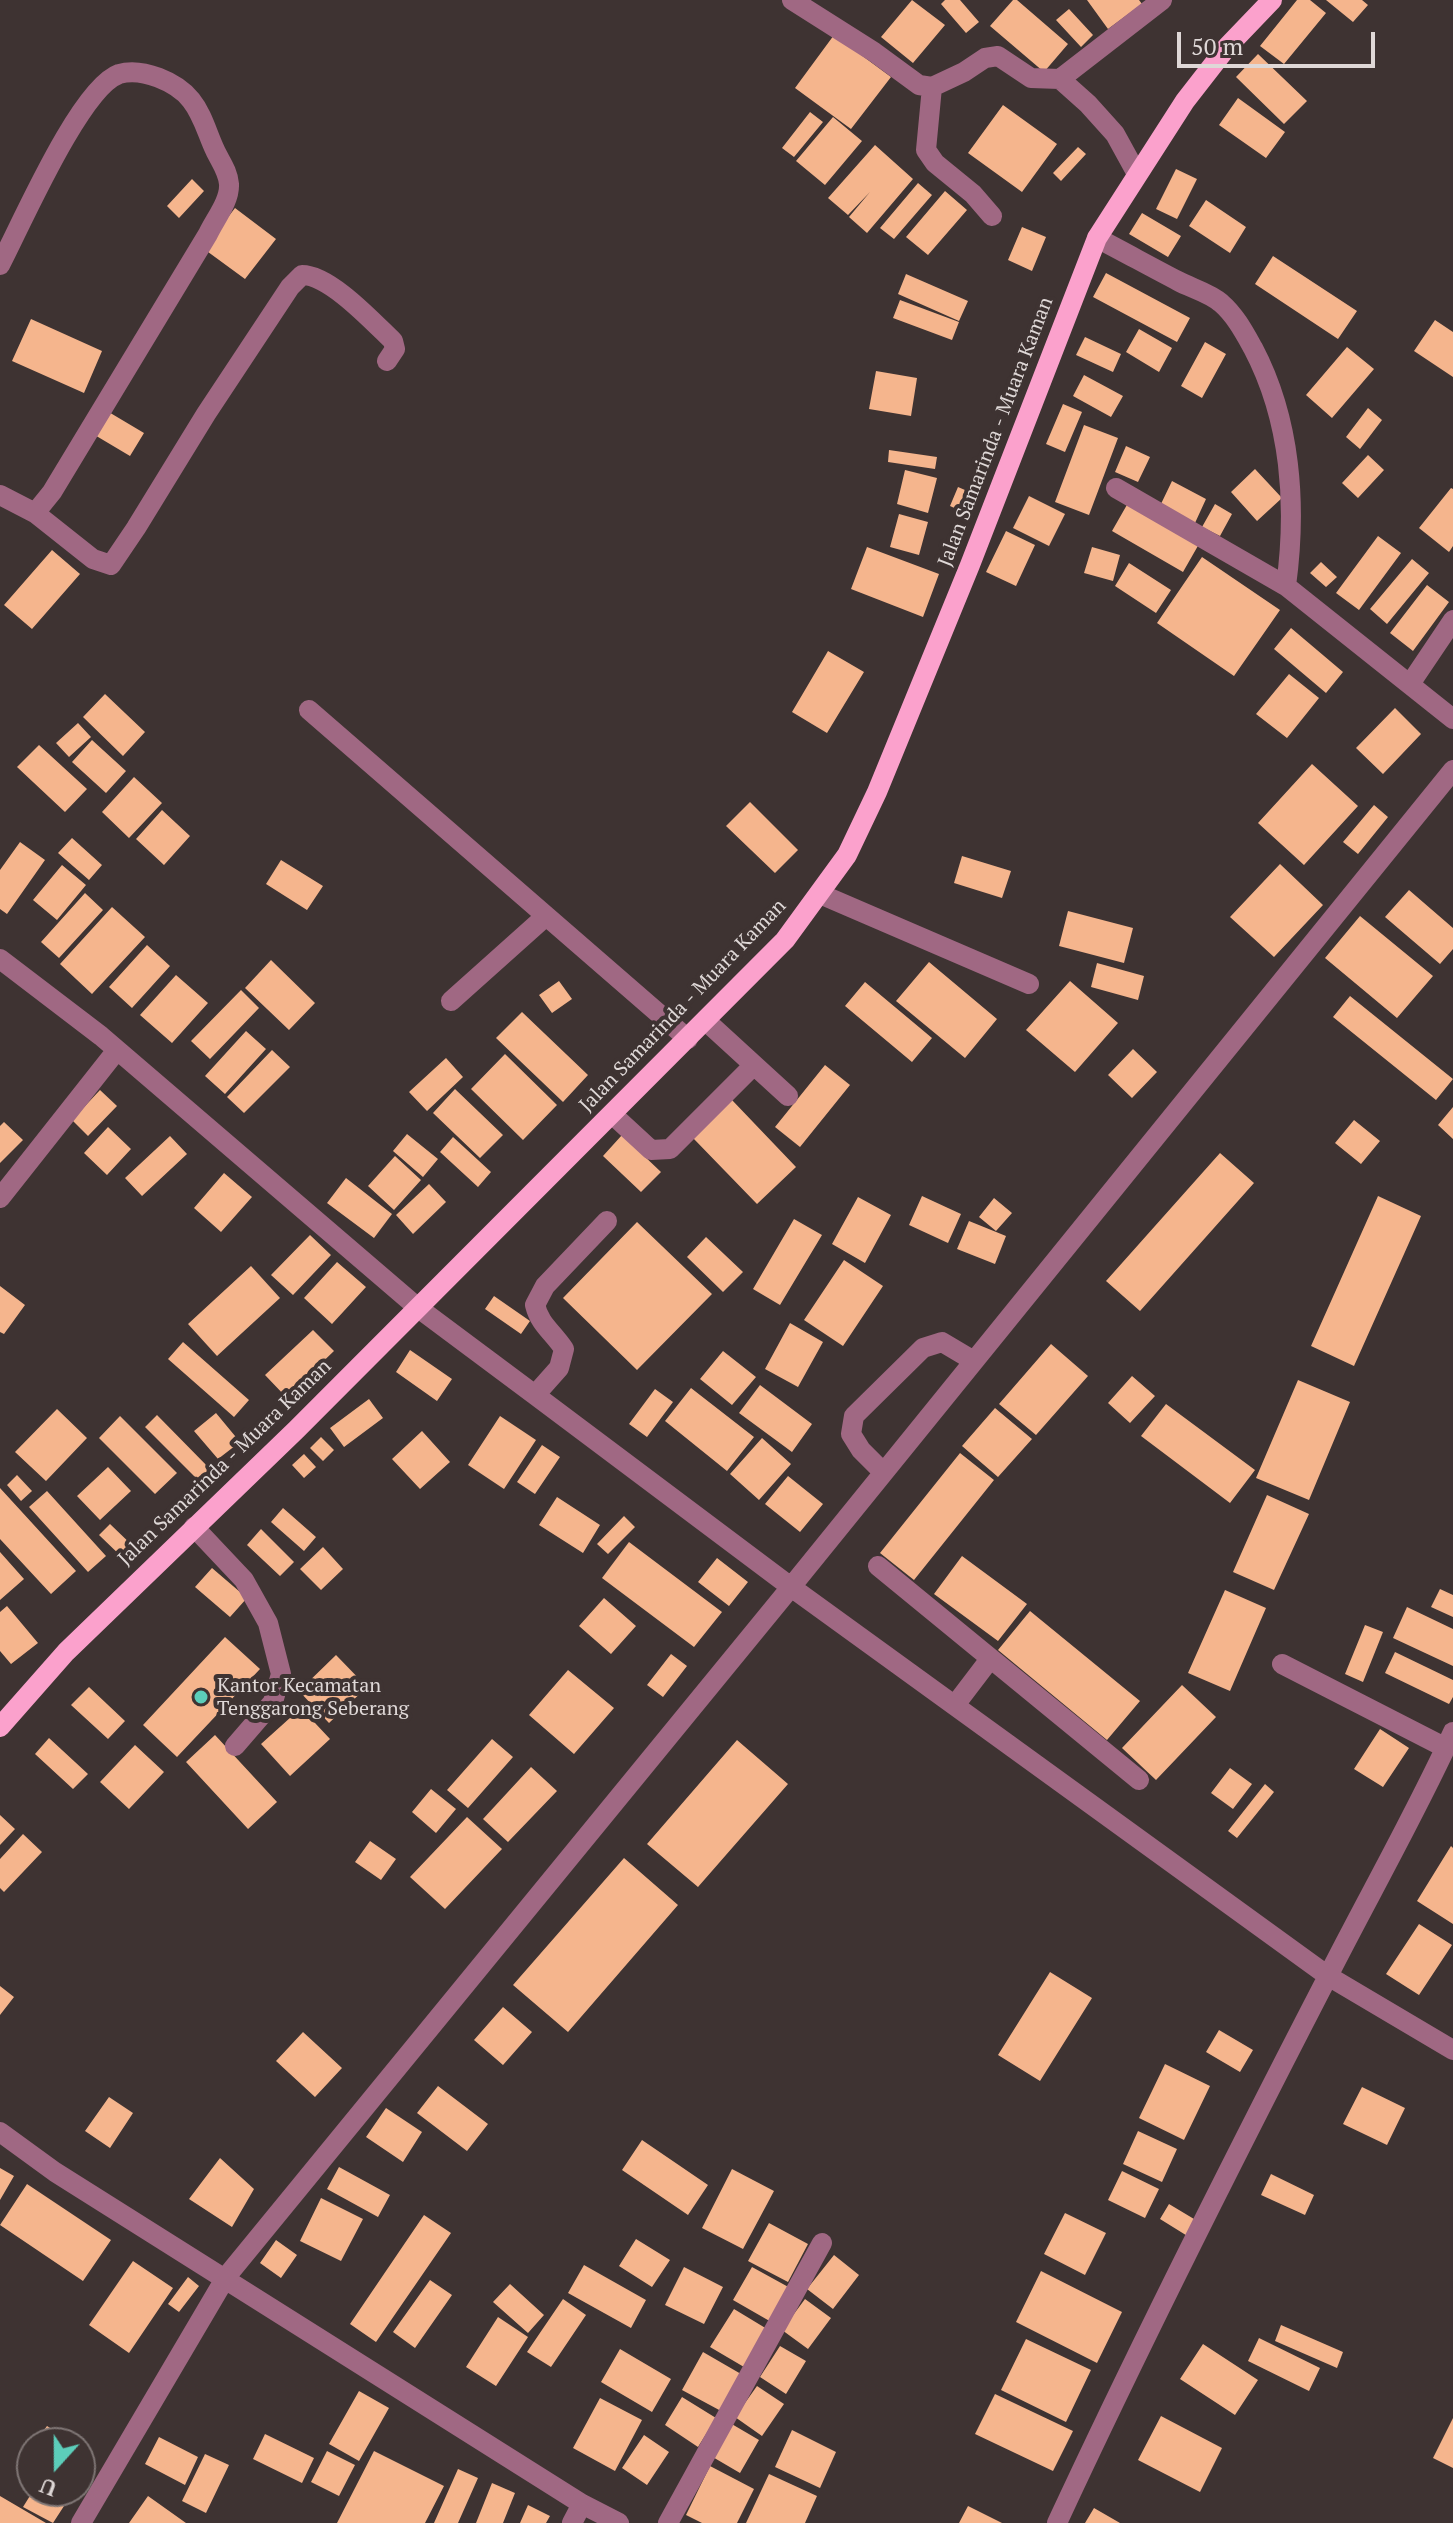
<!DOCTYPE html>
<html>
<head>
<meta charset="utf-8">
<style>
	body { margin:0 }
	#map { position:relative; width:1453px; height:2523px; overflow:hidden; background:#3e3332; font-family:"PT Serif",serif }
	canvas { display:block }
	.north { position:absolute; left:16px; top:2427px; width:80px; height:80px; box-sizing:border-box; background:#3e3332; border:2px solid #7e7574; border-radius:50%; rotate:201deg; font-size:22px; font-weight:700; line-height:32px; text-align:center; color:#dfd8d7 }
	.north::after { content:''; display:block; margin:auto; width:28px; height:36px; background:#5cceba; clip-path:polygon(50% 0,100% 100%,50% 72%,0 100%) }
	.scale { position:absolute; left:1177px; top:32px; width:198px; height:36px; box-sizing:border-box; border:4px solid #dfd8d7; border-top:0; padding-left:10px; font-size:24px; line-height:28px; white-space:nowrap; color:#dfd8d7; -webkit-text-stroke:6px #3e3332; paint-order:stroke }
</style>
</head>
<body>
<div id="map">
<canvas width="1453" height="2523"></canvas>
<div class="north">U</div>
<div class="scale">50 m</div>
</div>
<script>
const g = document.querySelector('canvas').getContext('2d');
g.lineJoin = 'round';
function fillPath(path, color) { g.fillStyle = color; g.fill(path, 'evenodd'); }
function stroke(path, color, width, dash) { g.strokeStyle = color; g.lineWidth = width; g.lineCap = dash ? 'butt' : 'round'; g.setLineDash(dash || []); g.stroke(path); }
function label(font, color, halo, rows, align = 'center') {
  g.font = font + ' "PT Serif",serif'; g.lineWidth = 8; g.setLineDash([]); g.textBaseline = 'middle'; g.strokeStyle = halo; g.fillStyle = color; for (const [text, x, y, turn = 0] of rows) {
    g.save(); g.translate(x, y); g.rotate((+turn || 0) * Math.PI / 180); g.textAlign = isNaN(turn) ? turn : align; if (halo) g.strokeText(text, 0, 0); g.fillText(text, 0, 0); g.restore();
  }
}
fillPath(new Path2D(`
	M912,0l33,25 -32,38 -32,-26z
	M945,0h15l19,22 -13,11 -25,-29z
	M1013,0h4l51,44 -24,28 -54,-46z
	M1087,0h52l3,4 -34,25z
	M1297,0h13l16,13 -42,51 -24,-18z
	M1326,0h36l6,5 -15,17z
	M1069,9l24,26 -12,12 -25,-27z
	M834,35l57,42 -40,52 -56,-41z
	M1258,54l49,47 -23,23 -48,-47z
	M1238,98l47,34 -19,26 -47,-33z
	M1003,105l54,39 -35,48 -54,-39z
	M810,112l13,10 -29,35 -12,-9z
	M833,117l29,24 -37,44 -29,-24z
	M875,145l38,34 -46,54 -18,-16 21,-25 -22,23 -20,-17z
	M1078,147l8,7 -25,27 -8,-8z
	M1176,169l21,10 -20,40 -21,-10z
	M192,179l12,12 -25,27 -12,-12z
	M918,183l14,12 -38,44 -14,-11z
	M945,191l22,19 -39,45 -22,-18z
	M1206,200l40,27 -16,26 -41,-27z
	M235,208l41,31 -31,40 -41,-30z
	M1142,213l39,23 -13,21 -39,-23z
	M1022,227l24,10 -14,34 -24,-11z
	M1273,256l84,55 -19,28 -83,-55z
	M1106,273l84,45 -13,24 -84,-45z
	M906,274l62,27 -9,20 -61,-27z
	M900,300l59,22 -7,18 -59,-22z
	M31,319l71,32 -18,42 -72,-32z
	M1435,320l18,12v45l-39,-26z
	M1139,329l33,19 -13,24 -33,-20z
	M1085,337l36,17 -8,18 -37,-17z
	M1205,342l21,12 -24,44 -21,-12z
	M1347,347l27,22 -42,49 -26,-23z
	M876,371l41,7 -6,38 -42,-7z
	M1084,375l39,21 -12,21 -38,-21z
	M1063,404l19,8 -17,40 -19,-8z
	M1368,408l14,12 -22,29 -14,-12z
	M107,411l37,22 -14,23 -37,-22z
	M1084,425l34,13 -29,77 -34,-13z
	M1126,446l24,11 -12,25 -23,-10z
	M889,450l48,7 -2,12 -47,-7z
	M1368,455l16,15 -26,28 -16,-15z
	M1255,469l27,29 -25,23 -26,-29z
	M905,470l32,8 -9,35 -31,-9z
	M1172,481l34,18 -11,24 -35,-17z
	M958,487l14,6 -9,19 -13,-6z
	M1451,488l2,1v57l-4,6 -30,-24z
	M1029,496l36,18 -16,32 -36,-18z
	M1128,503l71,41 -16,28 -71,-41z
	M1215,504l17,10 -12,22 -18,-9z
	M899,514l29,8 -9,33 -29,-8z
	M1006,531l29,14 -19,41 -30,-14z
	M1378,536l23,17 -42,57 -23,-17z
	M867,547l72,27 -16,43 -72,-28z
	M1092,547l28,8 -7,26 -29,-8z
	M52,550l28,24 -48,55 -28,-24z
	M1202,557l78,53 -46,66 -77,-53z
	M1412,559l17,14 -42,51 -17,-15z
	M1321,562l16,15 -11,10 -16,-14z
	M1129,563l42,27 -15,23 -41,-27z
	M1427,585l22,17 -36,49 -23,-18z
	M1291,628l52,44 -17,21 -52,-44z
	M828,651l36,21 -37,61 -35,-21z
	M1289,674l30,24 -32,40 -31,-24z
	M105,694l40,38 -22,24 -40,-39z
	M1395,708l26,26 -38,40 -27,-26z
	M78,723l13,14 -22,20 -13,-14z
	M92,740l34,31 -20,22 -34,-31z
	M39,745l48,44 -22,23 -48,-45z
	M1312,764l46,42 -54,59 -46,-42z
	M134,777l28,26 -33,35 -27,-26z
	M750,802l48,48 -23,23 -49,-47z
	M1374,805l14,12 -30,37 -15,-12z
	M162,810l28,26 -26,29 -28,-26z
	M72,838l30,27 -13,15 -31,-27z
	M20,842l25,18 -38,54 -7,-5v-39z
	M962,856l49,15 -9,27 -48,-15z
	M281,860l42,26 -16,24 -41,-26z
	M1280,864l43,41 -49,52 -44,-40z
	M62,865l24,20 -29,35 -24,-20z
	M1409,890l44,38v21l-13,15 -55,-47z
	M85,893l18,17 -44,48 -18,-16z
	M112,907l33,30 -53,57 -32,-30z
	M1068,911l65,17 -9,35 -65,-17z
	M1360,916l73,60 -36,42 -72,-60z
	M147,945l23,21 -38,42 -23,-21z
	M271,960l44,43 -26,27 -44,-42z
	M929,962l68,57 -32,39 -69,-57z
	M1097,963l47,13 -6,24 -47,-13z
	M176,975l32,28 -36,40 -32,-28z
	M559,981l13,18 -20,14 -13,-18z
	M1070,981l48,42 -43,49 -49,-42z
	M865,982l67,56 -20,24 -67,-56z
	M241,990l18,18 -49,51 -19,-18z
	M1350,996l103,83 -17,21 -103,-83z
	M522,1012l66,63 -25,27 -67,-64z
	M246,1031l20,18 -41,45 -20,-18z
	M1133,1049l24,23 -25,26 -24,-23z
	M272,1050l18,17 -46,46 -17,-16z
	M505,1054l52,51 -34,35 -52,-51z
	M446,1058l17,19 -36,34 -18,-19z
	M825,1065l25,20 -50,62 -25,-20z
	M455,1089l48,46 -23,23 -47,-45z
	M100,1090l17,16 -29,30 -16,-16z
	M732,1100l64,67 -39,37 -64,-66z
	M1453,1107v32l-15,-14z
	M1354,1120l26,21 -19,23 -26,-21z
	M4,1122l19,18 -23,23v-37z
	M108,1127l23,22 -24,26 -23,-22z
	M407,1134l31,25 -15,18 -30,-26z
	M622,1135l39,37 -20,20 -38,-36z
	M170,1136l17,18 -45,42 -17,-18z
	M453,1137l38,35 -13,15 -38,-35z
	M1220,1153l34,30 -114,128 -34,-30z
	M395,1156l26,24 -27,30 -26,-24z
	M224,1173l28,24 -31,35 -27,-24z
	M346,1178l46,36 -18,24 -47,-35z
	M429,1184l17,18 -33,32 -17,-19z
	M922,1196l39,18 -13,29 -39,-18z
	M1378,1196l43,20 -67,150 -43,-20z
	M858,1197l33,18 -26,48 -33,-19z
	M994,1198l18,15 -16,18 -17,-14z
	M794,1219l28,16 -42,70 -27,-16z
	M969,1221l37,15 -11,28 -38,-15z
	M637,1222l75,72 -75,76 -74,-72z
	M310,1235l21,20 -38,40 -22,-20z
	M706,1237l37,35 -20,20 -36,-35z
	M844,1260l39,26 -40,60 -39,-26z
	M337,1262l29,25 -34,37 -28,-26z
	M251,1266l29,32 -63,58 -29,-32z
	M0,1286l25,19 -21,29 -4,-2z
	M494,1296l36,25 -9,13 -36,-25z
	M790,1323l33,19 -25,45 -33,-18z
	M313,1330l21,21 -48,46 -21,-22z
	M183,1342l66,58 -15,17 -66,-58z
	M1051,1344l37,32 -52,59 -37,-31z
	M410,1350l42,29 -15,22 -41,-29z
	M723,1351l33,26 -24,28 -32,-26z
	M1132,1376l23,20 -25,27 -22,-20z
	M1298,1380l52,22 -41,98 -53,-22z
	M760,1385l52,39 -20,28 -53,-39z
	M691,1388l63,49 -27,34 -62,-50z
	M655,1389l18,13 -26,35 -18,-13z
	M369,1399l14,19 -39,29 -14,-19z
	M1166,1404l89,66 -25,33 -89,-67z
	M995,1408l37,31 -34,38 -36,-31z
	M57,1409l30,29 -41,43 -31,-29z
	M216,1413l24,29 -22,17 -24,-28z
	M157,1415l56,57 -12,11 -56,-56z
	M120,1416l57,57 -22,21 -56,-56z
	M500,1416l36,24 -32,49 -36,-24z
	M422,1431l28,31 -30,27 -28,-30z
	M321,1437l13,13 -11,11 -13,-13z
	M762,1438l29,26 -32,36 -29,-26z
	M542,1445l18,12 -25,37 -18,-12z
	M960,1453l34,27 -80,100 -34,-27z
	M304,1454l12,13 -12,11 -12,-13z
	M108,1467l23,24 -31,29 -23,-24z
	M17,1475l15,16 -11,10 -14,-16z
	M788,1476l35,28 -23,28 -35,-28z
	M0,1488l76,83 -25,23 -51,-55z
	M47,1491l59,65 -18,16 -59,-65z
	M1267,1495l42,19 -35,76 -41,-18z
	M557,1497l43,28 -17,28 -44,-28z
	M283,1508l33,29 -12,14 -33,-29z
	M624,1516l11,11 -27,27 -11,-10z
	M110,1524l26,25 -11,11 -26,-25z
	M261,1529l33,33 -14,14 -33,-31z
	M629,1542l93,70 -28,35 -92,-69z
	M323,1547l20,22 -22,21 -21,-21z
	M0,1552l24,27 -24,21z
	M962,1556l65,48 -29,37 -64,-47z
	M717,1558l31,24 -19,24 -31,-24z
	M212,1568l35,30 -17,19 -35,-30z
	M1440,1589l13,6v22l-22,-10z
	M1225,1590l41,18 -36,83 -42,-18z
	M604,1598l32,28 -25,28 -32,-28z
	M7,1606l31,37 -27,21 -11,-13v-39z
	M1407,1607l46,22v37l-60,-28z
	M1030,1611l110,90 -33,39 -109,-90z
	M1365,1625l18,7 -20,50 -18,-8z
	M225,1637l35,32 -83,88 -34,-32z
	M1395,1652l58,28v17l-4,7 -64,-31z
	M671,1654l16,12 -24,31 -16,-12z
	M336,1655l31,32 -38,36 -30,-32z
	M568,1670l46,38 -40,46 -45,-39z
	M1182,1685l34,32 -60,63 -34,-32z
	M89,1687l36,34 -17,18 -37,-34z
	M301,1708l29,31 -40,37 -29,-32z
	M1380,1729l29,19 -26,39 -29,-18z
	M215,1735l62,67 -29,27 -62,-67z
	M49,1738l39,36 -15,15 -38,-35z
	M492,1739l21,18 -45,51 -21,-18z
	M737,1740l51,44 -90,103 -51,-43z
	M135,1745l29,27 -35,37 -29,-27z
	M531,1767l26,24 -49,51 -25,-23z
	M1230,1768l22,16 -19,25 -22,-16z
	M1265,1784l9,8 -37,46 -9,-7z
	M431,1789l25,20 -20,24 -24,-21z
	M0,1815l15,14 -15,16z
	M467,1817l35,32 -57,60 -35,-32z
	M23,1834l19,18 -38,40 -4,-4v-29z
	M370,1841l26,18 -15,21 -26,-18z
	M1451,1846l2,2v76l-36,-23z
	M624,1858l54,47 -110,127 -55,-47z
	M1419,1924l33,21 -33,50 -33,-21z
	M1050,1972l42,26 -52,83 -42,-26z
	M0,1986l14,11 -14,18z
	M503,2007l29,25 -29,33 -29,-25z
	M1219,2030l34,20 -13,22 -34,-20z
	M303,2032l39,36 -27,29 -39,-36z
	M1165,2064l45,22 -26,54 -45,-22z
	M438,2086l50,38 -21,27 -50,-38z
	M1362,2087l43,21 -18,37 -44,-21z
	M109,2097l24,16 -23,35 -25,-17z
	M386,2108l36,24 -19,30 -37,-25z
	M1138,2131l39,18 -15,33 -39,-18z
	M642,2140l66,45 -20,30 -66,-45z
	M220,2158l34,31 -22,38 -43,-28z
	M339,2167l51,28 -12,22 -51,-28z
	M0,2168l14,8 -14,24z
	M732,2169l42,22 -31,58 -41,-21z
	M1122,2171l37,18 -14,29 -37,-18z
	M1271,2174l43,21 -9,20 -44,-20z
	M27,2184l84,56 -28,41 -83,-56z
	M321,2198l42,21 -22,42 -41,-20z
	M1169,2204l30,18 -10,15 -29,-18z
	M1065,2213l41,20 -21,42 -41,-21z
	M424,2215l27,18 -75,109 -26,-18z
	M769,2223l39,21 -20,38 -40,-21z
	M636,2239l34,21 -18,27 -33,-21z
	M276,2240l21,15 -16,23 -21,-15z
	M834,2255l25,20 -26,34 -26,-20z
	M133,2261l40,27 -44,65 -40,-28z
	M584,2265l62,35 -15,28 -63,-35z
	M684,2267l39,20 -19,37 -39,-19z
	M752,2267l40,22 -19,34 -40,-23z
	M1041,2271l81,41 -25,51 -81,-41z
	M188,2277l11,9 -20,26 -11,-8z
	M430,2280l22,15 -37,53 -22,-16z
	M510,2284l34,31 -16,18 -35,-31z
	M563,2299l23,16 -35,52 -24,-15z
	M805,2299l26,19 -23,31 -26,-19z
	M734,2309l33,20 -23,38 -34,-20z
	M498,2317l30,20 -32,49 -30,-19z
	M1281,2325l62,27 -6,16 -62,-27z
	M1259,2338l61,30 -11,23 -61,-30z
	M1026,2339l65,31 -25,52 -65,-32z
	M1203,2344l55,36 -23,35 -55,-36z
	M780,2346l26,15 -20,33 -26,-17z
	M620,2349l51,30 -19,33 -51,-30z
	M703,2352l38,22 -20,37 -39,-21z
	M757,2386l27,18 -22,32 -27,-19z
	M359,2391l30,17 -30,53 -30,-17z
	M995,2394l78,37 -20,40 -78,-37z
	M682,2397l34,21 -18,29 -33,-22z
	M600,2398l42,22 -27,51 -42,-23z
	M1161,2416l61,32 -22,44 -62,-32z
	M1453,2418v50l-20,-10z
	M730,2423l29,17 -19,33 -29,-17z
	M47,2426l26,17h-38z
	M792,2430l44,22 -16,36 -45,-21z
	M265,2434l49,24 -12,25 -49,-24z
	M644,2435l25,17 -22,33 -25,-17z
	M159,2437l39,20 -13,28 -40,-21z
	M327,2451l28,14 -16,31 -28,-14z
	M374,2451l70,35 -19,37h-88z
	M205,2454l24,11 -23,48 -24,-12z
	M710,2466l44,23 -17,34h-35l-16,-8z
	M458,2469l20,9 -20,45h-24z
	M769,2474l48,22 -12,27h-59z
	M492,2483l23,10 -12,30h-27z
	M33,2491h5l26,15 -11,17 -30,-16z
	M0,2496l46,27h-46z
	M148,2496l38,27h-57z
	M528,2505l22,11 -4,7h-26z
	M968,2506l34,17h-43z
	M1094,2508l26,15h-35z`), '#f5b58d');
stroke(new Path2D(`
	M792,0l82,52 45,33 13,2 -6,63 9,13 38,31 19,22
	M1060,79l102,-79
	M932,87l32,-15 21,-14 13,-2 33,22 29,1 28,25 27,30 22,40
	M1097,238c27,14 54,29 81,43 13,7 32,12 43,22 14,12 23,29 32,45 38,72 44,157 33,238
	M0,265c21,-40 80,-177 119,-191 23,-7 58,8 72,26 12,15 16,33 24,50 5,11 13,21 14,34 1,17 -14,35 -21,50l-156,258 -17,21
	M1116,488l170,98 167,133
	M0,495l35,18 58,46 18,6 25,-37 70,-114 84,-127 12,-12c28,0 71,47 91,66l2,8 -8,12
	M1410,684l43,-64
	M309,710l379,329
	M820,894l209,90
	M0,959l101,77 316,271 118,88 256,192 537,389 125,74
	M451,1001l95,-85
	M706,1021l82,75
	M613,1115l38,35 19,-1 84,-84
	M0,1198l117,-148
	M535,1395l24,-27 5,-19c-12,-18 -24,-24 -29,-44l10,-19 62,-65
	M883,1472l-22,-22 -10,-16 3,-18 69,-68 19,-6 32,19
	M194,1527l50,53 24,43 13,51 -8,28 -38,44
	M878,1566l261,214
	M1282,1664l164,84
	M955,1705l35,-46
	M0,2132l55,40 527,332 37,19
	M81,2523l145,-246 565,-690 662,-817
	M572,2523l10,-19
	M668,2523l154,-280
	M1057,2523c85,-183 176,-363 269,-543 42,-83 88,-163 127,-248`), '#a06883', 20);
stroke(new Path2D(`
	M0,1727l66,-75 230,-222 489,-490 62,-85 30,-63 93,-227 127,-327 88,-137 42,-54 45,-47`), '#fba1cc', 20);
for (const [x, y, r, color] of [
	[201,1697,8,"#5cceba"]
]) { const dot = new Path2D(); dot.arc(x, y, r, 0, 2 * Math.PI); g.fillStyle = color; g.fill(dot); stroke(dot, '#3e3332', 3); }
label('20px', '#dfd8d7', '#3e3332', [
	["Jalan Samarinda - Muara Kaman",996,432,-69],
	["Jalan Samarinda - Muara Kaman",683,1006,-46],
	["Jalan Samarinda - Muara Kaman",225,1463,-44]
]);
label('20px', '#dfd8d7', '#3e3332', [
	["Kantor Kecamatan",217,1686],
	["Tenggarong Seberang",217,1709]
], 'left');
</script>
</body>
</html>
